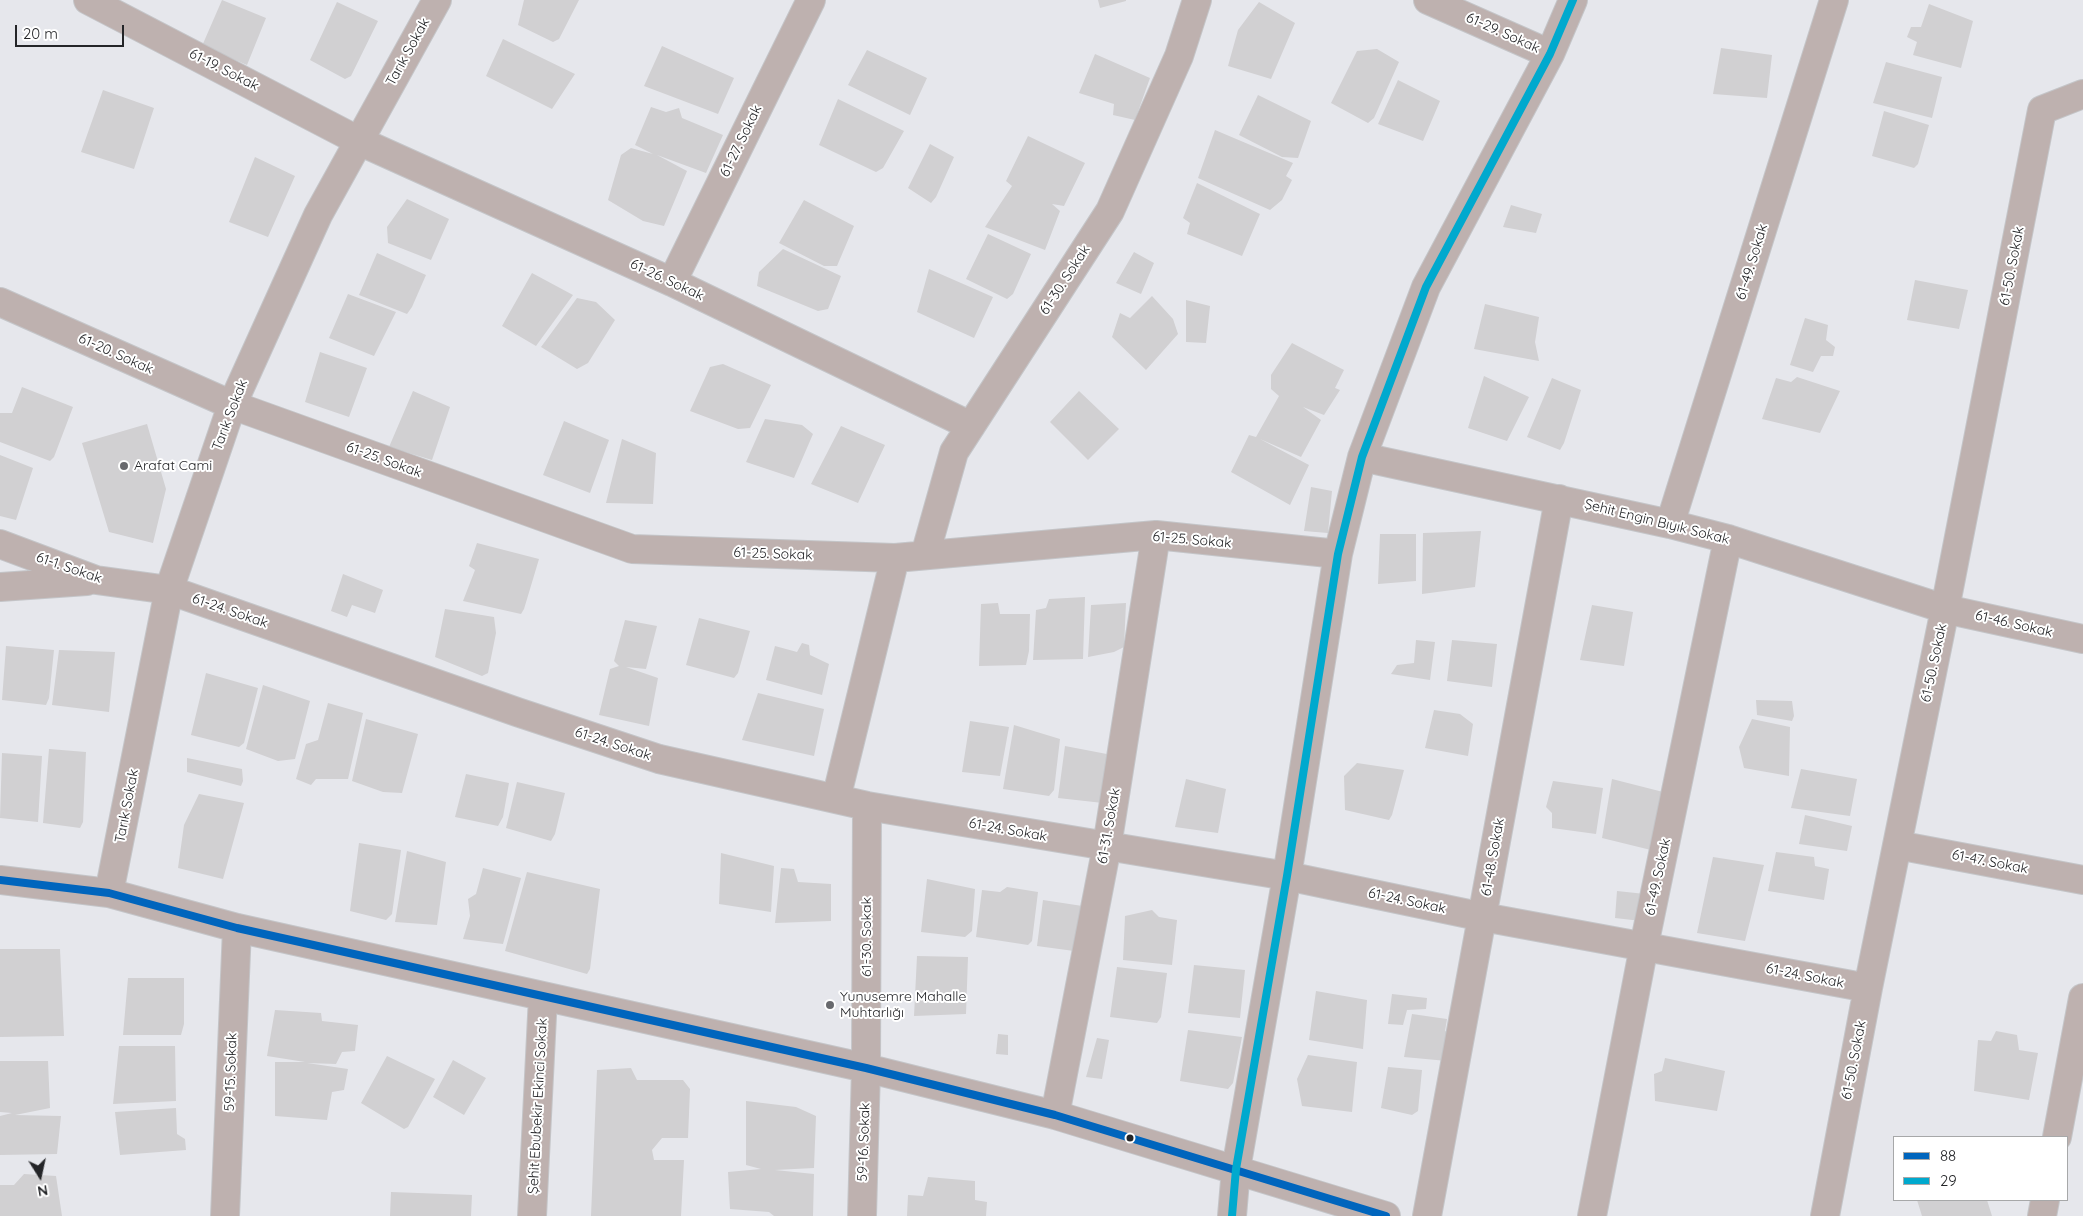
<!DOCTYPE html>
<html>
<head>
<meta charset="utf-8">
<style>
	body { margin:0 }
	#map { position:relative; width:2083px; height:1216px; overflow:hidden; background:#e6e7ec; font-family:Quicksand,sans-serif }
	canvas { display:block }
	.legend { position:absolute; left:1893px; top:1136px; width:175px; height:65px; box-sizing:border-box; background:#fff; border:1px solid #a7a8a9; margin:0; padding:6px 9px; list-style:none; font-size:15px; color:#242528 }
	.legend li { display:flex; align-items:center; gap:10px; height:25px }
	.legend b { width:25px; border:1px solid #a7a8a9 }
	.north { position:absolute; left:15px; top:1151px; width:50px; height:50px; -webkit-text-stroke:4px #fff; paint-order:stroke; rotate:170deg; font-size:14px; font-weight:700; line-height:20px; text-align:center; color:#242528 }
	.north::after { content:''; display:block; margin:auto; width:18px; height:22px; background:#242528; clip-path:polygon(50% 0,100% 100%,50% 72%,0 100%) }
	.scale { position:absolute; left:15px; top:25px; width:109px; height:22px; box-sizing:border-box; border:2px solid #242528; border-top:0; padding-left:6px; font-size:15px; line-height:18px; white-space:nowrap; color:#242528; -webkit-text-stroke:4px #fff; paint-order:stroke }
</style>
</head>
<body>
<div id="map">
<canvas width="2083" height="1216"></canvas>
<ul class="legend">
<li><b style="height:6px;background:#0065bd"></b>88</li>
<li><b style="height:6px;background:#00a9ce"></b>29</li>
</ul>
<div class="north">N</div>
<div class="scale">20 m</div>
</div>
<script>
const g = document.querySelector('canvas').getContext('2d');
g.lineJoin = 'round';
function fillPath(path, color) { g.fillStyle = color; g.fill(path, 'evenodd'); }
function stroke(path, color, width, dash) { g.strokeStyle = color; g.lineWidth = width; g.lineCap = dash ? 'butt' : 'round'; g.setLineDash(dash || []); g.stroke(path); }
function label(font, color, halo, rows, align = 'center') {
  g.font = font + ' Quicksand,sans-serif'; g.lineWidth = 4; g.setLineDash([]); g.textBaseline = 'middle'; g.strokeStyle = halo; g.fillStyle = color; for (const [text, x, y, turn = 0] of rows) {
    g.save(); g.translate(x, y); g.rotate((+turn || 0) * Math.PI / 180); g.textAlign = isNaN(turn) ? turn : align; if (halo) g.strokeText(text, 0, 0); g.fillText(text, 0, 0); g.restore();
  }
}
fillPath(new Path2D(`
	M222,0l44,18 -19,47 -45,-19z
	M524,0h55l-20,39 -6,3 -35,-17z
	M1098,0h28v1l-26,7z
	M337,2l41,19 -27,55 -6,3 -35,-19z
	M1259,2l36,21 -24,56 -43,-13 10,-36z
	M1929,4l44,17 -12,47 -48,-13 4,-13 -10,-5 4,-10h10z
	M503,39l72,35 -23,35 -66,-33z
	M662,46l72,32 -16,36 -74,-28z
	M1721,48l51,7 -5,43 -54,-4z
	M1377,49l22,13 -25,56 -6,5 -37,-20 26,-52z
	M867,50l60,28 -17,37 -62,-30z
	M1095,54l55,24 -15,42 -22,-5 1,-11 -35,-11z
	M1886,62l56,15 -10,41 -59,-15z
	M1398,80l42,21 -17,40 -45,-17z
	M103,90l51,18 -20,61 -53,-17z
	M1258,95l53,26 -13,37 -16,-1 -43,-22z
	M838,99l66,32 -21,37 -7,4 -57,-27z
	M651,107l15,5 13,-4 3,10 41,17 -17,38 -49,-18 30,16 -23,55 -21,-5 -35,-21 13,-45 10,-7 22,6 -18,-9z
	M1884,111l45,14 -11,39 -4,4 -42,-12z
	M1215,130l78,33 -7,13 6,4 -10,20 -12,10 -72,-32z
	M1028,136l57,27 -21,43 -12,-2 8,7 -15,39 -60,-23 27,-41 -6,-5z
	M930,144l24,13 -18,40 -5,6 -23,-15z
	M255,157l40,19 -27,61 -39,-15z
	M1197,183l63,31 -18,42 -55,-22 3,-11 -7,-5z
	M407,199l42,20 -18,41 -43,-17 -1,-16z
	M804,200l50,26 -17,40h-13l-45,-23z
	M1511,205l31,9 -6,19 -33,-6z
	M988,234l43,20 -18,40 -6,5 -41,-20z
	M783,249l58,27 -13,33 -10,2 -61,-25 2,-14z
	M1134,252l20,11 -13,31 -25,-11z
	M377,253l49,22 -14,32 -5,7 -48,-19z
	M929,269l64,28 -19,41 -57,-26z
	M532,273l41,22 -37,51 -34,-20z
	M1915,280l53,10 -9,39 -52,-9z
	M348,294l48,18 -22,44 -45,-18z
	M1152,296l21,23 5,15 -32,36 -34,-33 8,-24 10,5z
	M577,298l19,4 19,18 -27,43 -11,6 -36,-22z
	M1186,300l24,6 -4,37 -20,-1z
	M1485,304l54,13 -4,25 4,19 -65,-12z
	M1805,318l23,7 -2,15 9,7 -2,9h-12l-8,16 -23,-7z
	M1292,343l52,27 -9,18 5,2 -16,25 -21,-8 18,13 -20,37 -41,-18 49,26 -19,40 -59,-33 18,-37 7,2 23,-41 -8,-7v-14z
	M320,352l47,16 -18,49 -44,-15z
	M723,364l48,21 -21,43 -12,1 -48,-18 20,-44z
	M1484,376l45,21 -22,44 -39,-13z
	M1797,377l43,14 -20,42 -58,-14 14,-41 15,4z
	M1552,378l29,12 -17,53 -4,7 -33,-13z
	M22,387l51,20 -19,50 -4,4 -50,-19v-29h12z
	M413,391l37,16 -18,53 -43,-13z
	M1079,391l40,38 -31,31 -38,-38z
	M765,419l37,6 11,9 -19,44 -48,-16z
	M564,421l45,19 -19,53 -47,-18z
	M147,424l19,65 -13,54 -44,-11 -27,-89z
	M841,426l44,19 -27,58 -47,-19z
	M622,439l34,14 -3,51 -47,-1z
	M0,455l33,13 -17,52 -16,-4z
	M1311,487l21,4 -4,42 -24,-2z
	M1481,531l-6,56 -53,7 1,-61z
	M1380,534h36v47l-38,3z
	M477,543l62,16 -15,50 -3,5 -58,-13 12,-31 -6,-4z
	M343,574l40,16 -8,23 -23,-8 -5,12 -16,-6z
	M1085,597l-2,62 -50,1 3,-50 10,-2 3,-9z
	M998,603l2,11h30l-1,37 -3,14 -47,1 2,-62z
	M1126,603l-2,44 -10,5 -26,5 3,-52z
	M1592,605l41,7 -9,54 -44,-6z
	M445,609l49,8 2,16 -8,40 -6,3 -47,-19z
	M699,618l51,13 -12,42 -4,5 -48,-13z
	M625,620l32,6 -11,43 -20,-2 32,11 -9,48 -50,-11 11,-46 9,-3 -5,-5z
	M1416,640l19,2 -5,38 -39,-6 6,-9 17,-2z
	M1452,640l45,4 -5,43 -45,-6z
	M802,643l7,2 1,10 19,9 -7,31 -56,-15 9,-34 22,6z
	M6,646l48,4 -5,48 -3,7 -44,-5z
	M59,650l56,2 -6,60 -57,-7z
	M206,673l52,15 -14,55 -5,4 -48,-12z
	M263,685l47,16 -15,58 -17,2 -32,-12z
	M758,693l66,16 -10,47 -72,-16z
	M1756,700l36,1 2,15 -2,5 -35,-6z
	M328,703l35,10 -15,66h-32l-5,6 -15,-6 10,-35 12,-4z
	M1434,710l26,4 13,10 -5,32 -43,-8z
	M366,719l52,15 -16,59 -19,-1 -31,-11z
	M1752,719l38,8 -1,49 -45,-8 -5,-21z
	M970,721l39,6 -9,49 -38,-4z
	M1014,725l46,14 -6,51 -5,6 -46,-7z
	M1065,746l47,9 -9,48 -45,-5z
	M49,749l37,3 -3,70 -3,6 -37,-5z
	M2,753l40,3 -4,66 -38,-4z
	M187,758l55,11 1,12 -2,5 -54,-14z
	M1357,763l47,7 -12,45 -3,5 -44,-10 -1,-34z
	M1801,769l56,10 -7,37 -59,-8z
	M466,774l43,9 -6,34 -5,9 -43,-9z
	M1186,779l40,10 -8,44 -43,-6z
	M1612,779l55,14 -12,58 -53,-13z
	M1553,781l50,7 -7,46 -44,-6v-15l-6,-6z
	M517,782l48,11 -10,41 -4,7 -45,-13z
	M199,794l45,9 -21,76 -45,-11 6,-43z
	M1805,815l47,11 -5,25 -48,-7z
	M359,843l42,7 -9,64 -6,6 -36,-9z
	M407,851l39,11 -9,63 -42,-3z
	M1776,852l38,5 1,9 14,3 -5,31 -56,-9z
	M721,853l53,13 -3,46 -52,-8z
	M1713,857l51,8 -19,76 -48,-8z
	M483,868l38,10 -18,66 -40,-5 7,-23 -2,-17 8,-5z
	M781,868l13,1 4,13 33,2v37l-56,2z
	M527,872l73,17 -10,80 -3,5 -82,-23z
	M927,879l48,10 -3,42 -7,6 -44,-5z
	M1007,887l31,5 -6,49 -4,4 -52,-8 6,-47 18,2z
	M1617,891l28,3 -4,27 -26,-3z
	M1043,900l46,7 -15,44 -37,-5z
	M1152,910l7,7 18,3 -5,45 -49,-5 2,-44z
	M0,949h60l4,87 -64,1z
	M917,956l51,1 -2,57 -52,2z
	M1194,965l51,5 -5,48 -52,-5z
	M1117,967l50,6 -6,44 -4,6 -47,-6z
	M128,978h56v46l-3,11h-58z
	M1316,991l51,9 -4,49 -54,-9z
	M1392,994l35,4 -1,11 -19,1 -4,15 -15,-1z
	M275,1010l46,3 1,8 36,4 -3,26 -13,1 -6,12 -29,-1 41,6 -4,21 -12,2 -5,28 -52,-4v-54h30l-38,-6z
	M1412,1014l35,5 -2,12 7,3 -5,27 -43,-4z
	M1188,1030l54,7 -9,46 -5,6 -48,-8z
	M1996,1031l21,4 2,15 19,3 -9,47 -55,-9 4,-51 13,1z
	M998,1034l10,1v20l-12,-1z
	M1097,1038l12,2 -7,39 -16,-2z
	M119,1046h56l1,55 -63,3z
	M1308,1055l49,7 -5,50 -50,-6 -5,-27z
	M387,1056l48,23 -27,48 -4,2 -43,-26z
	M1665,1058l60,13 -8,40 -62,-10 -1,-27 8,-3z
	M453,1060l33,18 -22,37 -31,-18z
	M0,1061h48l2,47 -35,7 46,1 -4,38 -57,1v-39l12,-3 -12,-1z
	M1388,1067l34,3 -4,41 -6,4 -31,-7z
	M631,1068l6,12h46l7,9 -2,49h-26l-10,12 2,10h30l-3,56h-90l6,-146z
	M746,1101l50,6 20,9 -2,52 -39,2 39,4 -1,42h-39l-5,-4 -39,-3 -2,-37 33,-3 -15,-4z
	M176,1108l1,26 8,5 1,11 -66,5 -5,-43z
	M24,1174l32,2 6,40h-62v-31h14z
	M928,1177l47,4v19l12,2 -1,14h-79l1,-21 15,1z
	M391,1192l81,3 -1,21h-81z
	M1917,1200h70l5,16h-70z`), '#d1d0d2');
const street = new Path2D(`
	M88,0l271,141 313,141 299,144
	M1428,0l122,54
	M672,282l139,-282
	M0,302l232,103 400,144 263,9 261,-23 182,19
	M1362,457l308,67 58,15 217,70 138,30
	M1670,524l164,-524
	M0,544l96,36 73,10 348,122 142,47 208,47 420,70 196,41 385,71
	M925,555l29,-103 156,-241 69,-155 18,-56
	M0,587l87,-6
	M836,799l59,-241
	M1897,845l186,35
	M0,880l109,13 128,35 629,140 189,47 331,101
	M109,893l60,-303 63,-185 86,-190 119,-215
	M1055,1115l52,-269 49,-311
	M2057,1137l26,-139
	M225,1216l12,-288
	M532,1216l11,-220
	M862,1216l4,-148 1,-262
	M1232,1216l4,-47 51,-293 51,-322 24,-97 64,-170 124,-233 23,-54
	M1427,1216l132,-717
	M1592,1216l52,-270 84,-407
	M1825,1216l43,-228 77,-379 97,-499 41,-16
	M2042,1216l3,-16`);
stroke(street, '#c4c5c8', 30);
stroke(street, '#beb1af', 28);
stroke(new Path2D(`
	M0,880l109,13 128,35 629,140 189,47 331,101`), '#0065bd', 8);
stroke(new Path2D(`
	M1232,1216l4,-47 51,-293 51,-322 24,-97 64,-170 124,-233 23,-54`), '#00a9ce', 8);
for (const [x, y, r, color] of [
	[124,466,5,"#68696d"],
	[830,1005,5,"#68696d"],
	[1130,1138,4.5,"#242528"]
]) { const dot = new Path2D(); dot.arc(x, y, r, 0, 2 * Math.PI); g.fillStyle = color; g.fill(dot); stroke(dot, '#fff', 2); }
label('14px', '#242528', '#fff', [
	["61-29. Sokak",1503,33,24],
	["Tarık Sokak",408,52,-61],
	["61-19. Sokak",224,70,27],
	["61-27. Sokak",741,141,-64],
	["61-49. Sokak",1752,262,-73],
	["61-50. Sokak",2012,266,-79],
	["61-26. Sokak",667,280,25],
	["61-30. Sokak",1065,280,-57],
	["61-20. Sokak",116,354,24],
	["Tarık Sokak",230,415,-69],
	["61-25. Sokak",384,460,20],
	["Şehit Engin Bıyık Sokak",1657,522,14],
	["61-25. Sokak",1192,540,5],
	["61-25. Sokak",773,554,2],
	["61-1. Sokak",69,568,19],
	["61-24. Sokak",230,611,19],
	["61-46. Sokak",2014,624,13],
	["61-50. Sokak",1934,663,-78],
	["61-24. Sokak",613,744,18],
	["Tarık Sokak",127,806,-79],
	["61-31. Sokak",1109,826,-80],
	["61-24. Sokak",1008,830,10],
	["61-48. Sokak",1493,857,-80],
	["61-47. Sokak",1990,862,11],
	["61-49. Sokak",1658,877,-78],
	["61-24. Sokak",1407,901,12],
	["61-30. Sokak",867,937,-90],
	["61-24. Sokak",1805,976,11],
	["61-50. Sokak",1854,1060,-79],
	["59-15. Sokak",231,1072,-88],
	["Şehit Ebubekir Ekinci Sokak",538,1106,-87],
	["59-16. Sokak",864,1142,-88]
]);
label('14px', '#242528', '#fff', [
	["Arafat Cami",134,466],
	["Yunusemre Mahalle",840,997],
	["Muhtarlığı",840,1013]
], 'left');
</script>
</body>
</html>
